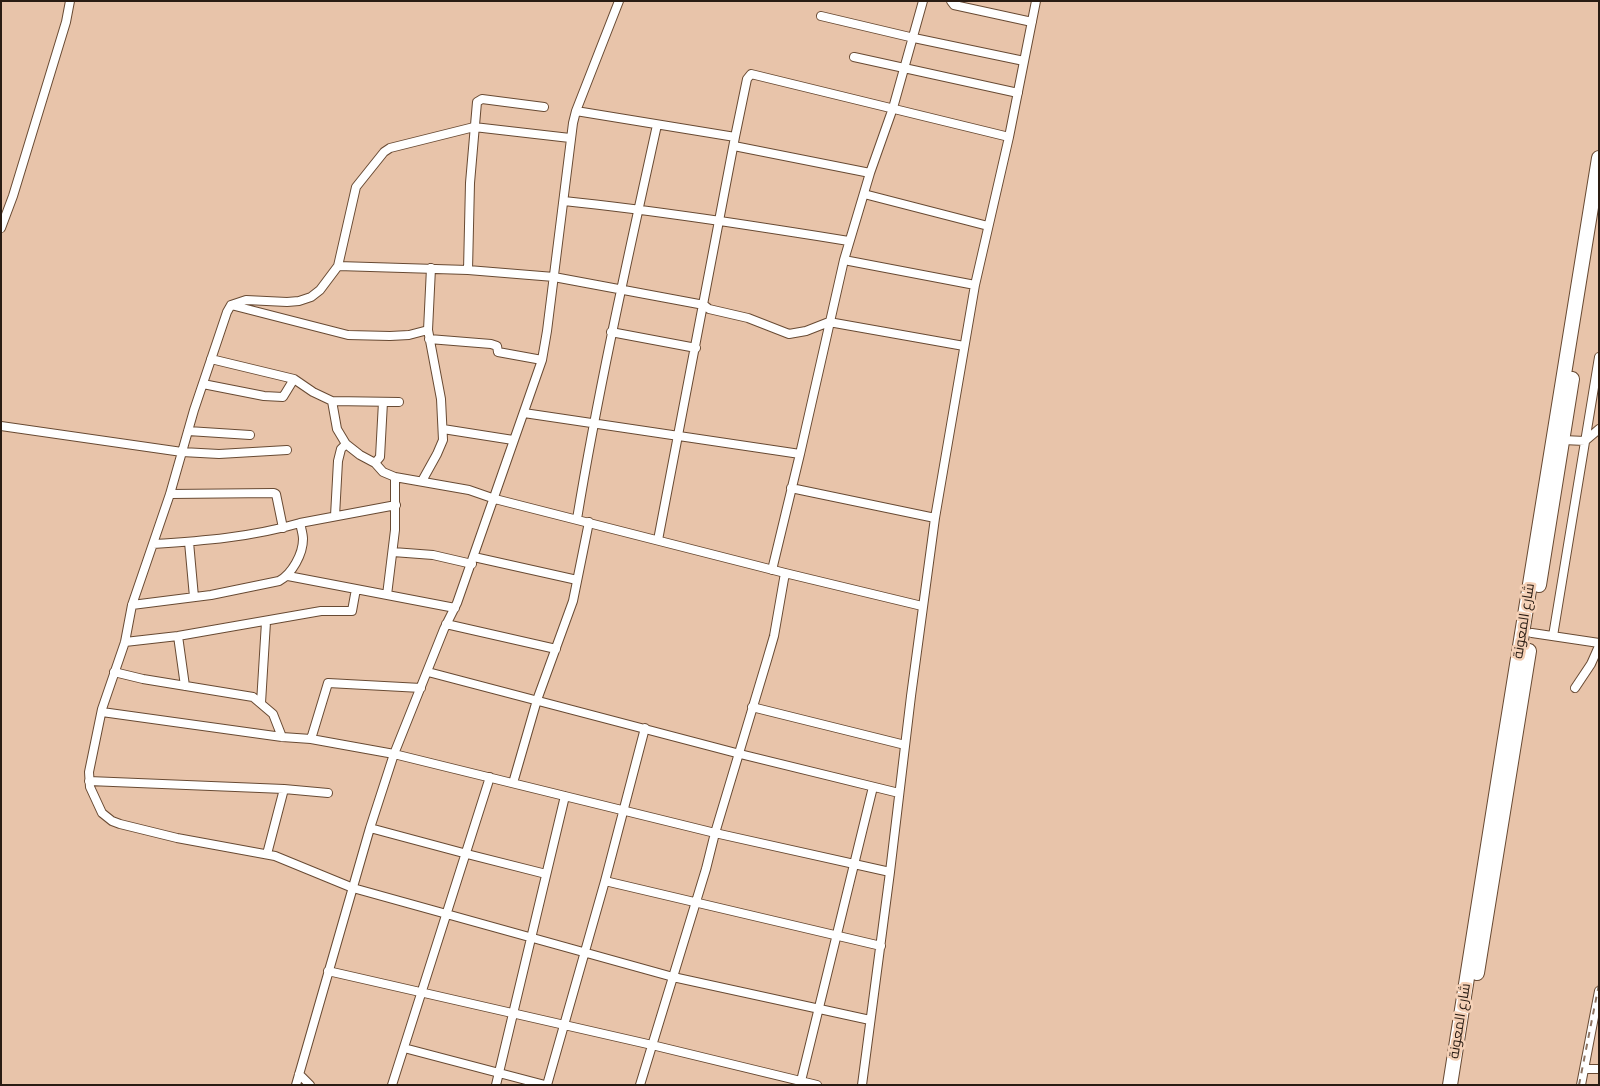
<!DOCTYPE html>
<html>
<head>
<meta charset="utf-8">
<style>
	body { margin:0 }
	#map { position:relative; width:1600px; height:1086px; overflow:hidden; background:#e8c4aa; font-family:"IBM Plex Sans",sans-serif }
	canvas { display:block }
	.frame { position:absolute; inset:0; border:2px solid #291c13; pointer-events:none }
</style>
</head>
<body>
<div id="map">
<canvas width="1600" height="1086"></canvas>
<div class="frame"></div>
</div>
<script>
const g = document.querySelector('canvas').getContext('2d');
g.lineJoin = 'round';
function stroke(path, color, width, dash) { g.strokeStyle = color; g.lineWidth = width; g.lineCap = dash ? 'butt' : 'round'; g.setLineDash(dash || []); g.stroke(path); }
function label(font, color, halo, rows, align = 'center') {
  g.font = font + ' "IBM Plex Sans",Cairo,sans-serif'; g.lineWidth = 5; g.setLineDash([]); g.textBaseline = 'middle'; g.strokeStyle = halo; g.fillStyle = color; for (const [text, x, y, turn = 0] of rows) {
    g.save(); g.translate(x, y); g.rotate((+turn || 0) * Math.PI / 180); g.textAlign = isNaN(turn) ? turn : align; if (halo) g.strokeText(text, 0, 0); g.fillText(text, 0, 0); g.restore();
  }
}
const street = new Path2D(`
	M951,1l3,4 78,17
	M821,16l93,22 110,23
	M854,57l164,36
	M576,111l159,26 -77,403
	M735,137l12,-58 4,-5 258,63
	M734,146l136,27
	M864,194l124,32
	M564,201c96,10 190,25 285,40
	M1,228l12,-32 53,-174 4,-21
	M844,260l131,25
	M338,266l18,-79 28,-35 6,-4 84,-21 96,11
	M468,270l2,-87 7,-81 5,-3 62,8
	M231,305l117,30 42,1 19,-1 19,-5
	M611,332l85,16
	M429,339l62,5 6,2 1,6 44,8
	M211,359l83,20 19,13 19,9 5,28 9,15 14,11 15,8 8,9 12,5 74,13 26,9 290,74 137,33
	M203,384l61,12 19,1 11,-18
	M332,401l67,1
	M524,413l276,41 -28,116
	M1,426l181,26 37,2 68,-4
	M443,429l70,11
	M188,431l62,4
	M1563,440l22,1 14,-12
	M800,454l44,-194 26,-87 23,-65 30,-107
	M375,463l5,-6 3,-55
	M422,481l15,-27 6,-14 -2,-41 -13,-69 3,-62
	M791,488l144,30
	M170,494l104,-1 2,1 7,34
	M335,516l3,-55 3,-12 5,-5
	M577,519c22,-133 51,-262 80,-394
	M300,523l96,-18
	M189,542l5,55
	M393,552l40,3 39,9
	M474,557l103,23
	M288,576l68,13
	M387,595l8,-65v-53
	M132,605l79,-10 68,-14c13,-7 24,-27 24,-42 0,-5 -2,-11 -3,-16 -48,14 -97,18 -147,21
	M446,624l110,25
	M1532,633l67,10
	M178,636l7,50
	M1553,636l46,-279
	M125,642l53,-6 143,-25h31l4,-22 99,19
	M114,672l29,7 110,18 20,17 9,23
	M428,672l312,82 159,39
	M1575,688l16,-24 8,-18
	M261,703l5,-81
	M752,707l153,38
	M102,712l180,25 29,2 83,15 321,79 175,39
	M311,739l17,-56 93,5
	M89,781l195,8 44,4
	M513,783l24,-83 36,-99 16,-79
	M370,828l97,26 79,20
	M267,854l17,-65
	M605,881l276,65
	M328,971l324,74 165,40
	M870,1020l-197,-43 -320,-89 -78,-32 -98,-18 -57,-14 -8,-3 -10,-8 -12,-26 -1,-15 13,-63 23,-67 7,-37 38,-111 24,-84 33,-98 4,-7 15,-5 41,2 12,-1 12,-4 9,-7 18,-24 130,4 86,7 150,28 5,4 39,9 41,16 17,-3 23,-9 135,24
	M404,1048l141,37
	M1584,1069h15
	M299,1074l11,11
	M296,1085l74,-257 24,-74 50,-125 13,-26 85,-243 5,-29 26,-208 3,-12 43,-110
	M392,1085l98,-308
	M496,1085l69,-289
	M547,1085l58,-204 40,-153
	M640,1085l66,-216 9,-36 52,-173 7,-24 11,-63
	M800,1085l73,-298
	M862,1085l28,-213 21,-176 24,-178 40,-233 34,-148 27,-136
	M1581,1085l18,-94`);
const highway = new Path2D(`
	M1539,585l33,-206
	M1477,973l52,-322
	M1450,1085c49,-309 98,-619 149,-927`);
stroke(street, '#684a33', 10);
stroke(highway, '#684a33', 16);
stroke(street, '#fff', 8);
stroke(highway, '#fff', 14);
stroke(new Path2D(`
	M1579,1085l20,-101`), '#8d7462', 2, [6, 6]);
label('14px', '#291c13', '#f5d1b7', [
	["شارع المعونة",1524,621,-81],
	["شارع المعونة",1460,1021,-81]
]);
</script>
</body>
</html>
